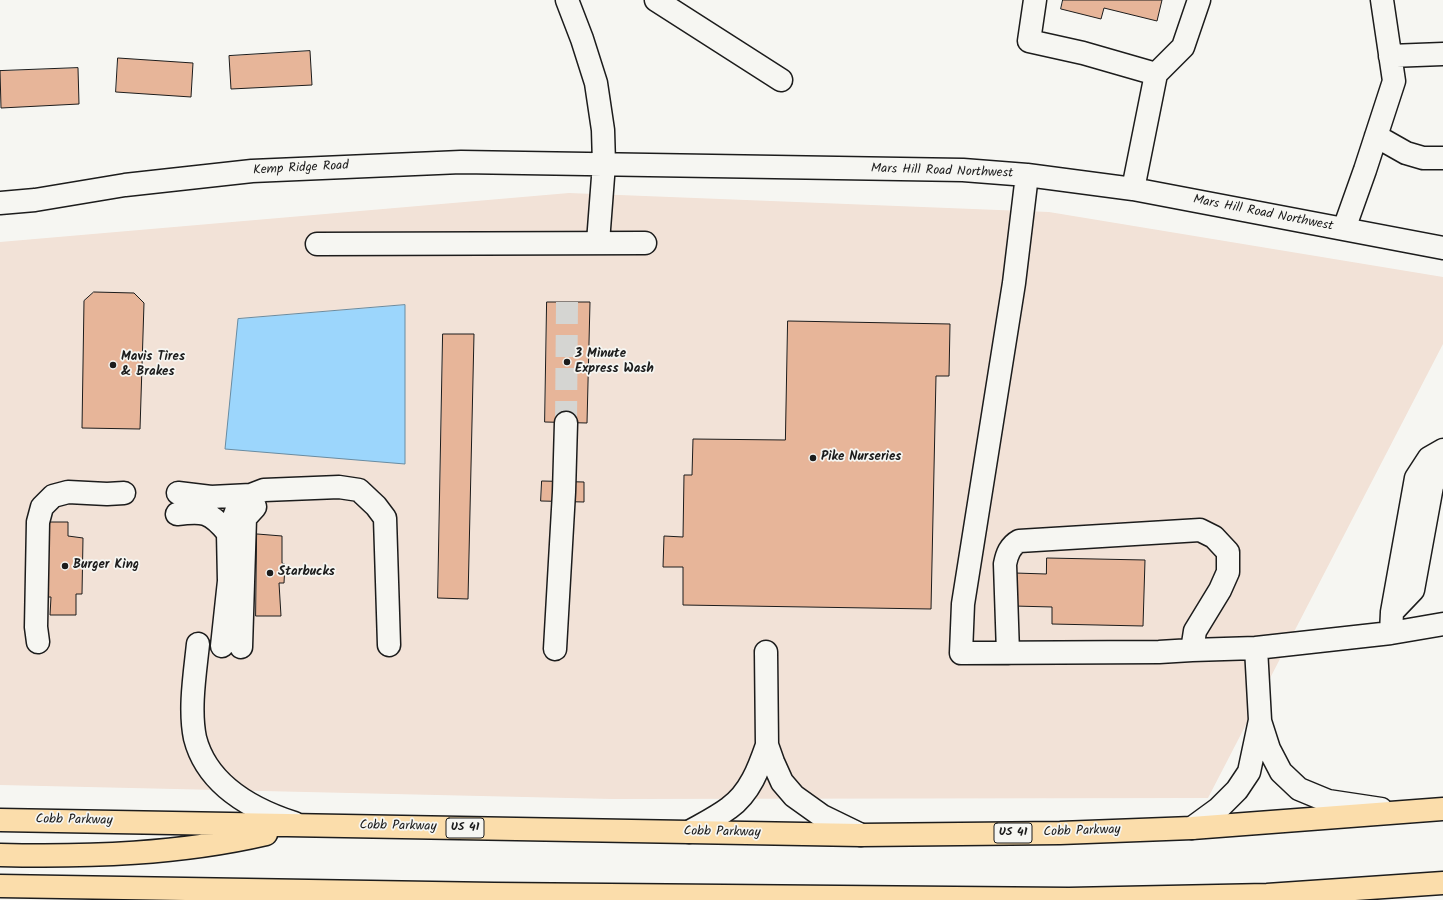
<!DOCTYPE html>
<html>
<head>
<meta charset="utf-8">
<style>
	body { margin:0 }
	canvas { display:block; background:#f6f6f2 }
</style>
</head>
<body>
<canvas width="1443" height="900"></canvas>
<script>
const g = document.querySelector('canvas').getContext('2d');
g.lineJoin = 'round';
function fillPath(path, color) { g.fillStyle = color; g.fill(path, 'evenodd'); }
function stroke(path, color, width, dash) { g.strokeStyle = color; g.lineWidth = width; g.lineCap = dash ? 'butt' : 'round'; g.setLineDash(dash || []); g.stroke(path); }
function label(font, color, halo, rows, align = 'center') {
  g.font = font + ' Kalam,sans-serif'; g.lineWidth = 3.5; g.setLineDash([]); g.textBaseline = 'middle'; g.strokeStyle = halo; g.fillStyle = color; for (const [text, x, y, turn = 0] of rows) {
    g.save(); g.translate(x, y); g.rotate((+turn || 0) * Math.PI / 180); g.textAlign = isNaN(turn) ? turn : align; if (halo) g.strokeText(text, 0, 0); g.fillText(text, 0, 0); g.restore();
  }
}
fillPath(new Path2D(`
	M569,193l480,19 394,65v67l-235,454 -596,1 -612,-14v-543z`), '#f2e2d7');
const water = new Path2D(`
	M405,305v159l-180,-15 13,-130z`);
fillPath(water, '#9cd6fc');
stroke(water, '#698ca2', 1);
const building = new Path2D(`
	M1063,0h99l-5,21 -53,-13 -3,11 -40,-10z
	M310,51l2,34 -81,4 -2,-33z
	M118,58l75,5 -2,34 -75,-5z
	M78,68l1,36 -78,4 -1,-37z
	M94,292l40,1 10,10 -4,126 -58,-1 2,-127z
	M547,302h43l-3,121 -42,-1z
	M788,321l162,3 -1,52h-13l-5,233 -248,-4v-38h-20l1,-31 19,1 1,-62h8l1,-36 92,1z
	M443,334h31l-6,265 -30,-1z
	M542,481l42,1v20l-43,-1z
	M48,522h20v14l15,2 -1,56h-6v21h-26l1,-18h-3z
	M257,534l25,2v27l3,1 -1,19h-5l2,33h-25z
	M1047,558l98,2 -2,66 -91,-2v-17l-38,-1 1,-33 31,1z`);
fillPath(building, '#e7b599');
stroke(building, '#1c1c1c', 1);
stroke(new Path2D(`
	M566,423l1,-121`), '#d5d5d2', 22, [22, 11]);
const minor = new Path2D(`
	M567,0l15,39 14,44 7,47 1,34 -6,78
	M656,0l125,80
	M1035,0l-6,41 54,12 73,21 -23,115
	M1390,56l53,-2
	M1156,74l27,-27 16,-47
	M1376,136l30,17 17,5h20
	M0,203l35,-3 90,-15 127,-14 209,-9 502,8 64,5 106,14 310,59
	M1344,229l21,-59 29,-89 -12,-81
	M317,244l328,-1
	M178,493l33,4 40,-2
	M177,514c26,-3 33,-3 51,19
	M1392,612l21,-22 19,-104 7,-14 4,-2
	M1391,633l1,-21 24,-134 13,-20 14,-8
	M38,642l-2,-15 2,-105 4,-15 11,-11 15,-4 39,2 17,-1
	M198,644c-3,29 -9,65 -3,94 12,47 56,71 99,85
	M222,646l7,-65 -1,-48 9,-24 14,-14 13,-5 75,-3 20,3 17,16 9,12 4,127
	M241,647l4,-129 10,-11
	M555,649l9,-157 2,-69
	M1192,650l64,-2
	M766,652l1,93 6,17 9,20 12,14 28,20 39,19
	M1008,653l-3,-89c2,-10 5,-18 14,-23l181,-11 14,7 14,15v20l-8,18 -25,41 -3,19 -33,2 -198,1 2,-49 51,-321 13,-108
	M1260,721l9,28 12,23 18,17 29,12 53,8
	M1192,828l26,-19 19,-19 12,-18 11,-52 -4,-72 135,-15 52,-9
	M689,832c14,-8 28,-15 40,-24 21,-15 30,-40 38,-63`);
const major = new Path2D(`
	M0,820l861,15 199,-2 132,-5 251,-19
	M0,855c89,2 180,-1 266,-21
	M0,886l494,8 575,5 198,-4 176,-12`);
stroke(minor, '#1c1c1c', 25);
stroke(major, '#1c1c1c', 25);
stroke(minor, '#f6f6f2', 22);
stroke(major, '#fbddab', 22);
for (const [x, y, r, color] of [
	[567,362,4,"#1c1c1c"],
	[113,365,4,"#1c1c1c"],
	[813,458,4,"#1c1c1c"],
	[65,566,4,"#1c1c1c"],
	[270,573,4,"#1c1c1c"]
]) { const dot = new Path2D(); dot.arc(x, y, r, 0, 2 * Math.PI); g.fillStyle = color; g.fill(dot); stroke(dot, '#f6f6f2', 1.5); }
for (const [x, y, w] of [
	[465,828,38],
	[1013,833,38]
]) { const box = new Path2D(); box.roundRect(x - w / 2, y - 10, w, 20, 3); g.fillStyle = '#f6f6f2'; g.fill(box); stroke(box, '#1c1c1c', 1); }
label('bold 12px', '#1c1c1c', null, [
	["US 41",465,828],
	["US 41",1013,833]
]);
label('13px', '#1c1c1c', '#f6f6f2', [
	["Kemp Ridge Road",301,169,-3],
	["Mars Hill Road Northwest",942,172,2],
	["Mars Hill Road Northwest",1263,214,11],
	["Cobb Parkway",74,821,1],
	["Cobb Parkway",398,827,1],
	["Cobb Parkway",1082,832,-2],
	["Cobb Parkway",722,833,1]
]);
label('bold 13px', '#1c1c1c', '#f6f6f2', [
	["3 Minute",575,355],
	["Express Wash",575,370],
	["Mavis Tires",121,358],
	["& Brakes",121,373],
	["Pike Nurseries",821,458],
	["Burger King",73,566],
	["Starbucks",278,573]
], 'left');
</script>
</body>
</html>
